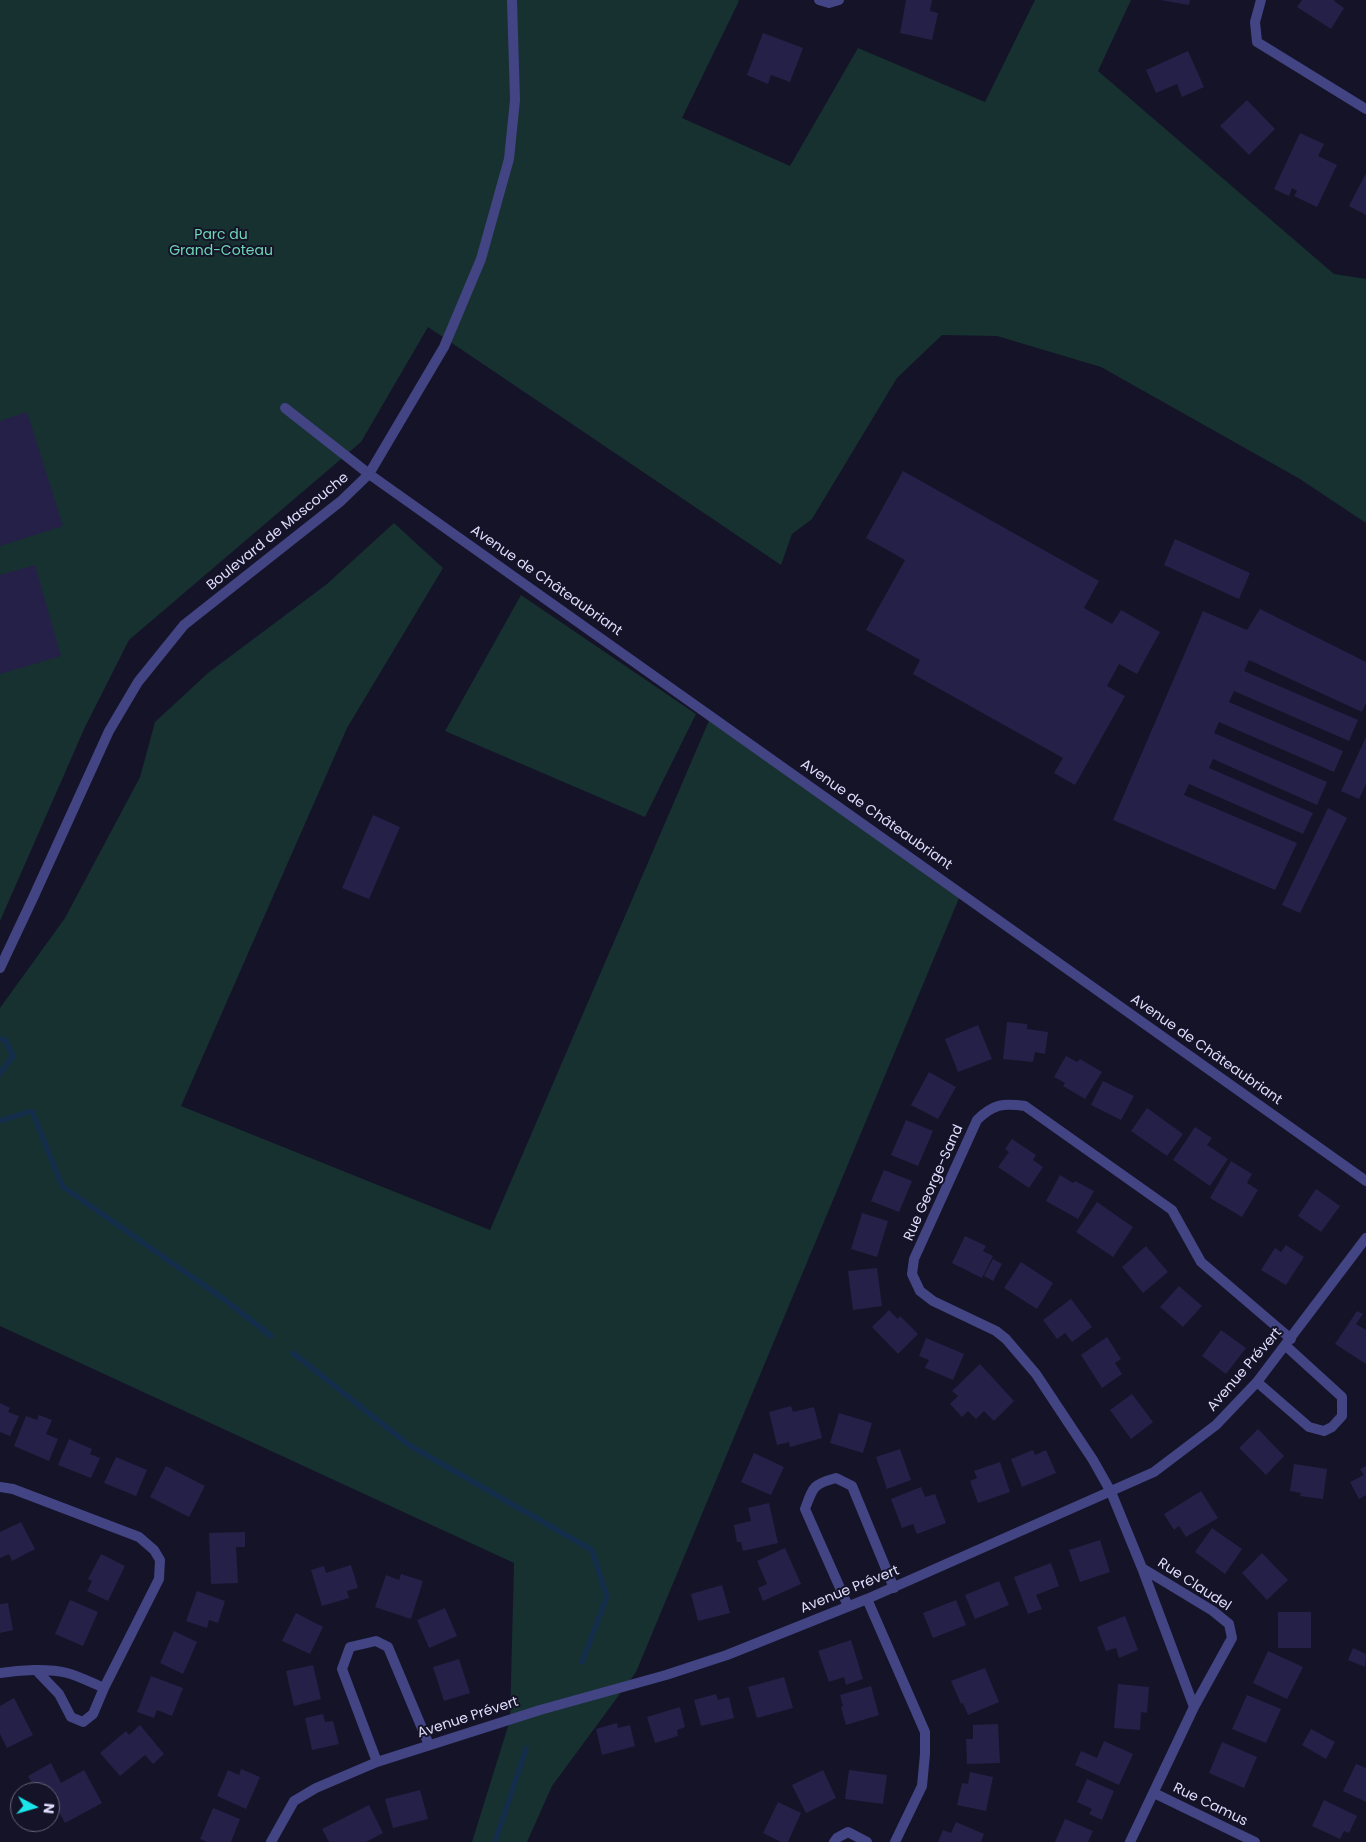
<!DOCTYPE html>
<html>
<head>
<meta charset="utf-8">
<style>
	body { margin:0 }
	#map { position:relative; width:1366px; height:1842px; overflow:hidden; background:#151328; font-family:Poppins,sans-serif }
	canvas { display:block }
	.north { position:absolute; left:10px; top:1782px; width:50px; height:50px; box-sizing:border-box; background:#151328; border:1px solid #65647d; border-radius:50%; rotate:96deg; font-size:14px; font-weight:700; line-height:20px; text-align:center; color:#deddfc }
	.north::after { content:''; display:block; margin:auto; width:18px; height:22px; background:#1ae5ea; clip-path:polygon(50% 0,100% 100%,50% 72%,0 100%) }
</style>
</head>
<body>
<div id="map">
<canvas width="1366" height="1842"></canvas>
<div class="north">N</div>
</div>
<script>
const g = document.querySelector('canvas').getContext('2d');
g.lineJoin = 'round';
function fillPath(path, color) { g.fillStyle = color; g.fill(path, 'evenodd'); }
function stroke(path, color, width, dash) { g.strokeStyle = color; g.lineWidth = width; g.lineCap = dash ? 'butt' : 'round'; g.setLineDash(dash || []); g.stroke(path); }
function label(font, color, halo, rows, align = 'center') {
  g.font = font + ' Poppins,sans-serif'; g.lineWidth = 4; g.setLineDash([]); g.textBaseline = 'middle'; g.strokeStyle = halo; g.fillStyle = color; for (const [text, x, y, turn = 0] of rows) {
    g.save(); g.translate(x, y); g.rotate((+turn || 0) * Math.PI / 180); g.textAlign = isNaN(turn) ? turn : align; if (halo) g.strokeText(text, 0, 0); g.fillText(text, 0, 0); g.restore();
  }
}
fillPath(new Path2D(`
	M0,0h738l1,1 -57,117 108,48 68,-118 127,54 50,-102h96l-33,71 236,203 32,5v244l-66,-44 -199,-112 -104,-31 -55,-1 -45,43 -85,141 -20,15 -11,31 -353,-238 -67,115 -232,198 -44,87 -85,194z
	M394,523l49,45 -96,160 -166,378 309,124 221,-514 251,175 -326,781 -84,114 -25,56h-55l38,-122 4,-157 -514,-237v-318l65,-90 75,-141 15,-55 53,-49 119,-89z
	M521,595l175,119 -51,103 -200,-86z`), '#16312f');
stroke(new Path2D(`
	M0,1039l5,1 8,16 -13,17
	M0,1121l32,-10 30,75 163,114 46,36
	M293,1353l116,92 183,105 15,47 -25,65
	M495,1842l31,-93`), '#142d4b', 5.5);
fillPath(new Path2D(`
	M906,0h26l-2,11 8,2 -6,27 -32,-7z
	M1160,0h30l-1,5z
	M1302,0h33l-1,1 10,7 -13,21 -34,-22z
	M763,33l40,15 -13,34 -19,-7 -3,9 -21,-9z
	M1188,51l16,36 -22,10 -5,-13 -21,9 -10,-23z
	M1247,100l28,29 -26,26 -29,-29z
	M1300,133l24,11 -6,12 19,9 -20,42 -23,-11 3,-5 -5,-3 -3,8 -15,-7z
	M1366,173v42l-17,-9z
	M27,412l36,114 -63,20v-125z
	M903,471l196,110 -15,27 28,16 9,-14 39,22 -23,42 -18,-10 -12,22 18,10 -50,89 -21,-12 9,-15 -150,-84 7,-14 -54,-30 39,-70 -39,-22z
	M1175,539l75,34 -11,26 -75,-34z
	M35,565l26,91 -61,18v-99z
	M1260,609l106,53v41l-4,9 -113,-52 -5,11 114,49 -9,21 -115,-50 -5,11 114,49 -9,21 -115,-50 -5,11 113,49 -10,23 -104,-46 -4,9 104,45 -10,21 -114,-50 -5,11 113,48 -22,47 -162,-70 90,-209 44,19z
	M1366,737v47l-7,15 -18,-8z
	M1328,808l19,10 -47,95 -18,-8z
	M373,815l27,12 -31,72 -27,-11z
	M1007,1022l20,2v5l21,3 -3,22 -10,-2 -2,10 -30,-3z
	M978,1025l14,34 -34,13 -13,-33z
	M1066,1056l11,6 3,-3 22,13 -17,27 -22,-13 2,-3 -11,-6z
	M929,1072l27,15 -18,32 -27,-14z
	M1103,1081l31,15 -13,24 -30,-15z
	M1147,1108l36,26 -16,22 -36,-25z
	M906,1120l27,11 -15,35 -27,-11z
	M1195,1127l17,11 -5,7 21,14 -18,27 -37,-26z
	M1012,1139l24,16 -3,5 10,7 -14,21 -31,-21 11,-15 -4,-3z
	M1231,1161l21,13 -5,9 11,7 -16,27 -32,-19z
	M884,1170l28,11 -13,31 -28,-11z
	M1060,1175l13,8 2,-2 19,10 -16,28 -32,-18z
	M1316,1189l24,17 -19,26 -23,-16z
	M1097,1202l36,25 -20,30 -37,-25z
	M862,1213l26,8 -11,36 -26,-8z
	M965,1236l21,10 -3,5 10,5 -11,22 -30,-15z
	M1286,1245l18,12 -18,28 -25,-15 14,-22 6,4z
	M1146,1246l22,26 -25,21 -21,-26z
	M993,1259l9,5 -9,17 -9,-5z
	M1021,1262l32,21 -16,26 -33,-21z
	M877,1268l5,38 -29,4 -5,-39z
	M1179,1286l23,20 -19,21 -23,-20z
	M1071,1299l21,28 -20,15 -7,-9 -8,6 -14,-19z
	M889,1310l9,9 2,-3 18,18 -20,20 -26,-27z
	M1357,1311l6,3 -7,10 10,6v34l-31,-20z
	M1221,1330l25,18 -20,26 -24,-18z
	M1107,1337l14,22 -6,4 7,11 -20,14 -21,-33z
	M926,1338l38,16 -11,26 -28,-12 4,-8 -10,-4z
	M980,1364l34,37 -20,20 -10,-10 -8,8 -8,-8 -6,6 -12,-13 8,-8 -6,-5z
	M1132,1394l21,28 -22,17 -21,-29z
	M0,1403l10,5 -2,4 11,4 -9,20 -10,-4z
	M791,1406l2,6 21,-5 8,31 -32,9 -1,-5 -12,3 -8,-33z
	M839,1413l33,10 -9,30 -33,-10z
	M39,1415l13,5 -6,14 12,5 -9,22 -35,-15 12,-30 11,4z
	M1258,1429l26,27 -18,19 -27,-27z
	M69,1439l23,10 -2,5 10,4 -9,20 -33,-13z
	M900,1449l11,31 -24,9 -11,-32z
	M1033,1450l2,5 11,-5 10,23 -34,14 -11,-28z
	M754,1453l30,14 -13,28 -30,-13z
	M116,1457l31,13 -11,26 -32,-13z
	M1000,1462l10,30 -32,11 -8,-22 7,-3 -3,-7z
	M1294,1464l33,5 -4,30 -23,-3 1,-3 -11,-2z
	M166,1466l39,20 -16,31 -39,-20z
	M1366,1466v29l-7,4 -9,-17 14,-7 -4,-6z
	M921,1487l4,10 10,-3 11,29 -29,11 -4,-10 -11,4 -11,-29z
	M1201,1491l17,27 -32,19 -7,-11 -5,4 -10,-16z
	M769,1503l9,40 -35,8 -2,-9h-4l-3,-17 17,-4 -3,-13z
	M21,1522l14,27 -23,12 -3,-7 -9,4v-26z
	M1212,1528l30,21 -17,25 -30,-22z
	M245,1532v15h-9l2,36 -27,1 -2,-51z
	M1100,1540l10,32 -30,10 -11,-32z
	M785,1548l16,36 -38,17 -5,-13 9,-4 -10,-23z
	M1262,1553l26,27 -21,20 -25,-27z
	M101,1554l24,12 -17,35 -21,-10 5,-10 -4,-2z
	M1051,1563l8,23 -23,9 6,14 -14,5 -14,-37z
	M351,1565l7,23 -11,3 2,7 -27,8 -11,-36 13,-4 2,7z
	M401,1574l22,7 -12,38 -36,-12 11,-32 13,5z
	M999,1581l10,24 -34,14 -10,-24z
	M722,1585l8,28 -32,8 -7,-27z
	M197,1591l28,10 -7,22 -9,-3 -2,8 -21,-7z
	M70,1600l28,12 -15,34 -28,-12z
	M956,1600l10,25 -33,13 -10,-25z
	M8,1603l5,27 -13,3v-29z
	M445,1608l12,28 -28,12 -12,-28z
	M1278,1612h33v36h-33z
	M296,1613l27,14 -13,27 -28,-13z
	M1125,1616l13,34 -19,8 -3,-10 -10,3 -9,-24z
	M174,1631l23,11 -14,32 -23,-11z
	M851,1640l12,39 -17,6 -2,-8 -15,5 -11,-31z
	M1353,1648l13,6 -1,13 -17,-7z
	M1268,1651l35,16 -16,32 -34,-16z
	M459,1659l11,34 -26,8 -11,-34z
	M313,1665l8,34 -27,7 -8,-35z
	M985,1668l14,34 -31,13 -5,-12 -2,1 -10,-23z
	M151,1676l32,12 -11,28 -15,-6 -3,8 -17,-6z
	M784,1677l9,31 -36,10 -9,-31z
	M1118,1684l31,3 -2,26 -6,-1 -1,18 -26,-2z
	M871,1686l8,29 -33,10 -5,-18 2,-1 -3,-11z
	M716,1694l2,6 11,-3 5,21 -33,8 -7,-26z
	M1247,1695l34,14 -15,34 -34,-14z
	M14,1698l19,37 -26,13 -7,-14v-28z
	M680,1707l5,20 -8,3 1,6 -23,7 -8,-26z
	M323,1714l2,8 8,-1 6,23 -27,6 -7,-32z
	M617,1723l1,5 12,-3 5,21 -33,9 -6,-26z
	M998,1724l2,39 -33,1 -1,-25h7v-14z
	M140,1725l24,29 -11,10 -8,-9 -25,21 -20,-23 26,-22 3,4z
	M1311,1729l24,13 -9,17 -24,-14z
	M1104,1741l29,13 -14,31 -44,-20 6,-14 16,7z
	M1222,1742l35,15 -13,31 -35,-15z
	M51,1763l10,20 23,-13 18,33 -37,20 -13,-24 -2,1v-8h-13l-9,-16z
	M1356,1764l10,4v34l-23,-11z
	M241,1769l19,8 -14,32 -29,-13 11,-26 11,5z
	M823,1770l13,28 -30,15 -14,-28z
	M849,1770l38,5 -4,29 -38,-5z
	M970,1772l23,5 -7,34 -29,-6 5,-22 6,1z
	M1087,1779l27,12 -12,29 -13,-6 3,-5 -15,-7z
	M420,1790l8,29 -35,9 -8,-29z
	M1324,1800l33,16 -8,17 -5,-2 -4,8 -28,-13z
	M778,1802l23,11 -13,29h-7l-18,-9z
	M369,1805l14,28 -17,9h-37l-7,-13z
	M213,1808l27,11 -9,23h-24l-7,-3z
	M1065,1819l28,12 -5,11h-33z
	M956,1822l28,12 -3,8h-43l5,-12 8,3z`), '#252047');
stroke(new Path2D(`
	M285,408l84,66`), '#424483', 10);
stroke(new Path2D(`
	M819,0l10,3 10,-3
	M1261,0l-6,22 2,20 109,67
	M1257,1382l52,45 15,4 8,-4 10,-11v-19l-56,-51
	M0,1487l13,2 126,48 15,13 6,10 -1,19 -55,109 -11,26 -10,8 -12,-5 -12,-23 -23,-24
	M867,1599l58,133v22l-3,32 -27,56
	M848,1606l-43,-97c8,-22 8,-25 31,-31l16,8 42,102
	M0,1673c19,-3 48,-5 67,0 12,3 25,10 37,15
	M1194,1707l-52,-139 -31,-76 -18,-32 -57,-86 -30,-35 -10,-8 -63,-30 -13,-10 -8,-17 2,-15 63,-139c16,-16 26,-17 48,-14l147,104 29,52 90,77
	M377,1762l-35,-93 8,-22 26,-6 12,6 41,98
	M1154,1793l101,49
	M271,1842l23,-41 22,-13 61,-26 163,-52 126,-35 61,-20 140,-56 287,-127 62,-47 41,-43 109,-144
	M834,1842l3,-4 11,-6 19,10
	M1130,1842l64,-135 38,-69 -3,-14 -16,-13 -71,-43`), '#424483', 10);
stroke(new Path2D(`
	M369,474l997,707
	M0,968l33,-70 76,-167 29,-49 46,-57 157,-124 28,-27 75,-127 37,-88 28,-100 6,-59 -3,-100`), '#424483', 10);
label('14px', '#6ed7b5', '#151328', [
	["Parc du",221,235],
	["Grand-Coteau",221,251]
]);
label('14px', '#deddfc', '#151328', [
	["Boulevard de Mascouche",278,532,-39],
	["Avenue de Châteaubriant",546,581,35],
	["Avenue de Châteaubriant",876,815,35],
	["Avenue de Châteaubriant",1206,1050,35],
	["Rue George-Sand",934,1183,-66],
	["Avenue Prévert",1245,1370,-49],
	["Rue Claudel",1194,1585,33],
	["Avenue Prévert",850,1590,-22],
	["Avenue Prévert",468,1718,-18],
	["Rue Camus",1210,1805,26]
]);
</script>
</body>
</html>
